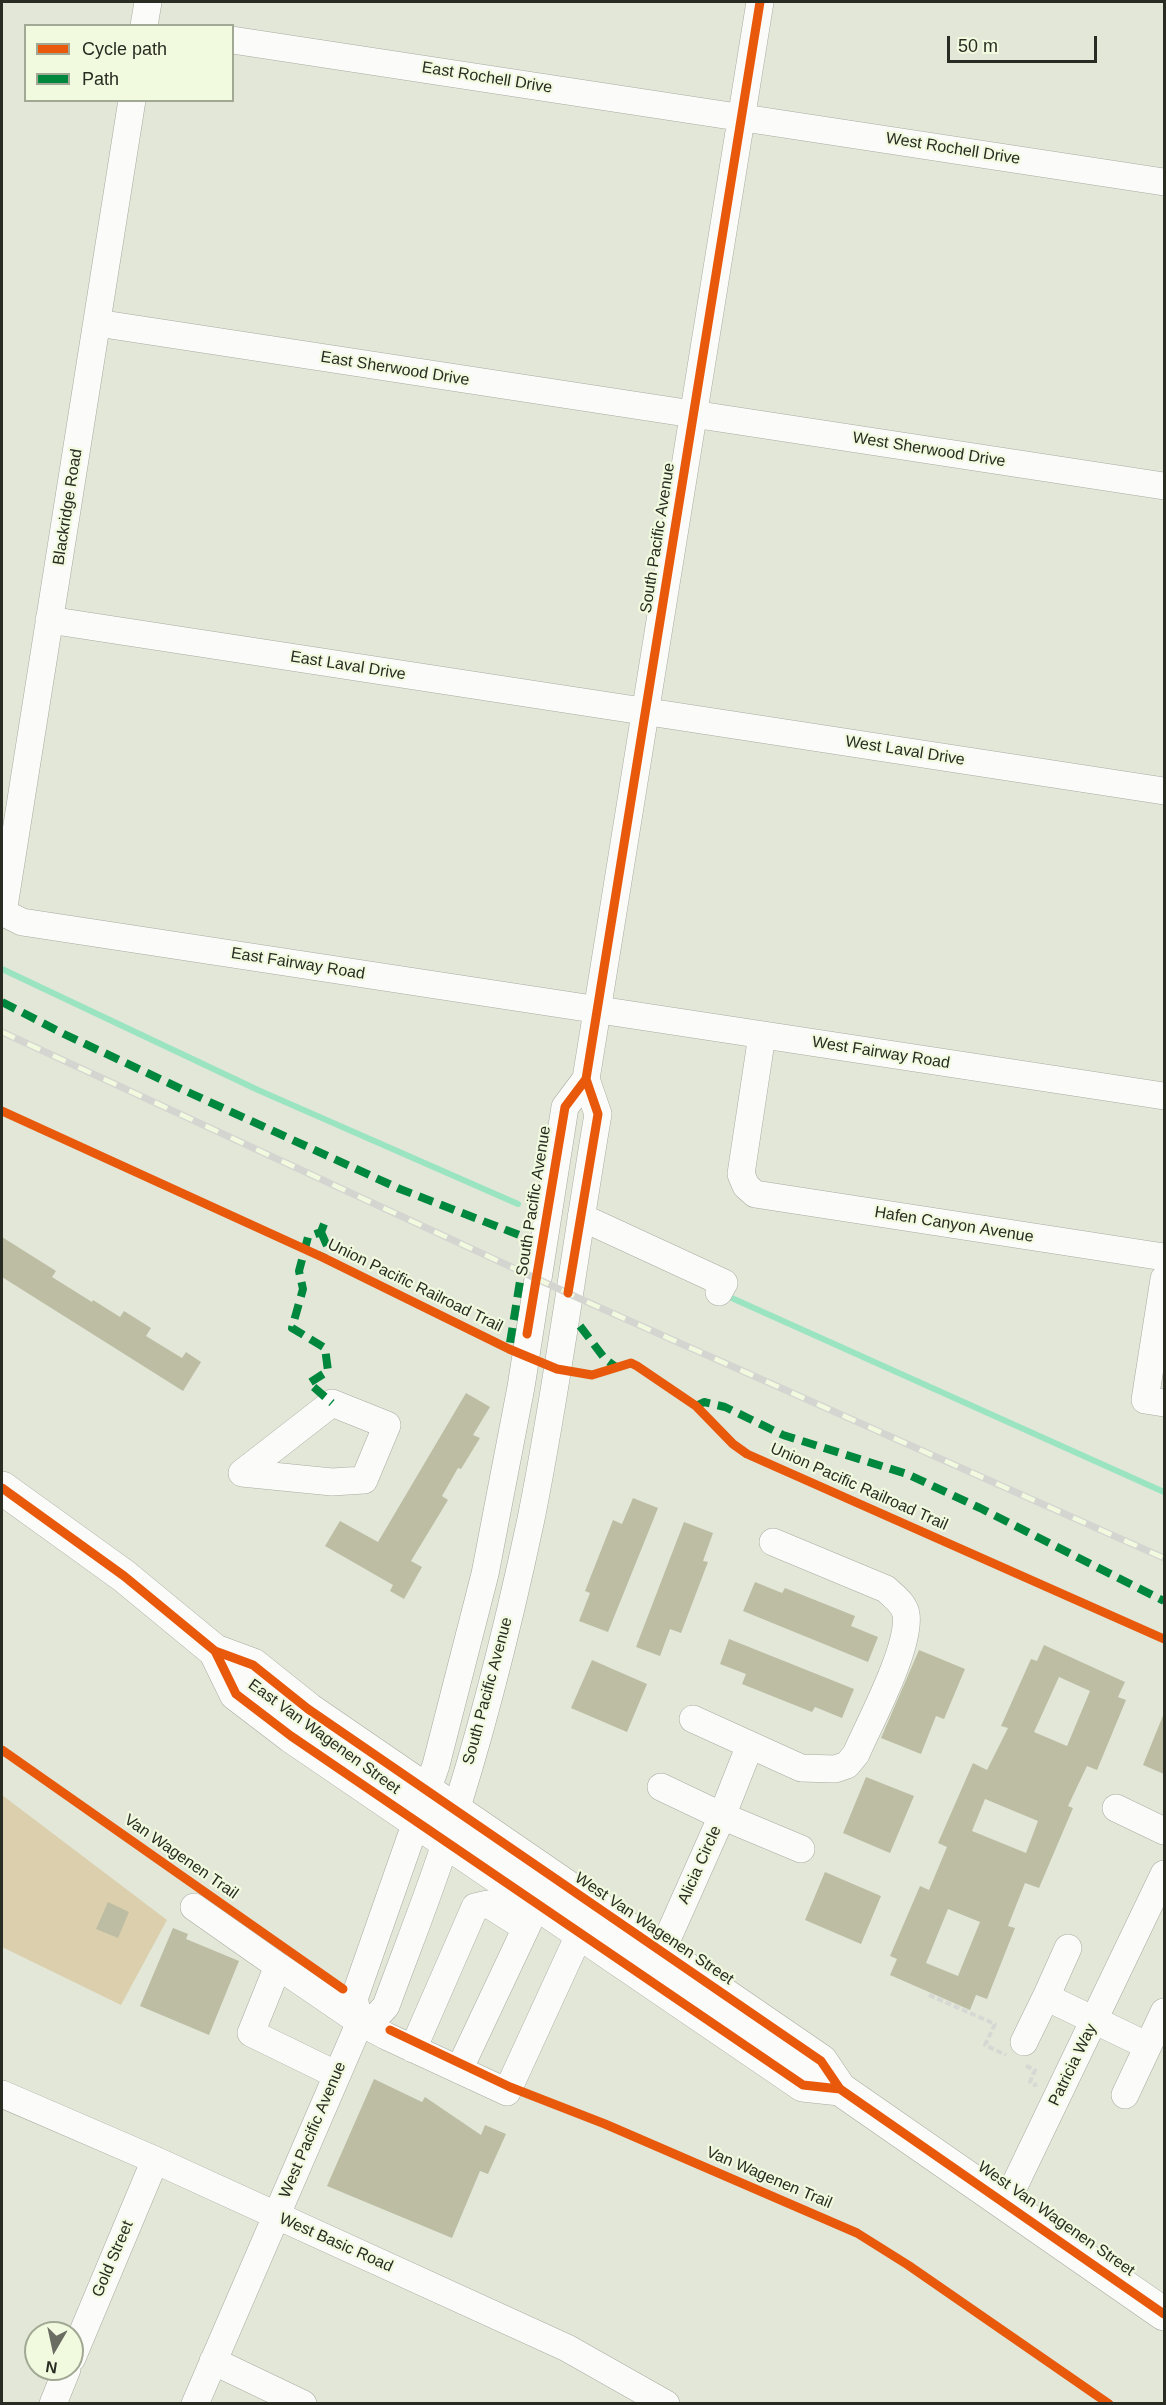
<!DOCTYPE html>
<html>
<head>
<meta charset="utf-8">
<style>
	body { margin:0 }
	#map { position:relative; width:1166px; height:2405px; overflow:hidden; background:#e2e7d8; font-family:Arial,sans-serif }
	canvas { display:block }
	.frame { position:absolute; inset:0; border:3px solid #292c22; pointer-events:none }
	.legend { position:absolute; left:24px; top:24px; width:210px; height:78px; box-sizing:border-box; background:#f1fadf; border:2px solid #a1a893; margin:0; padding:8px 10px; list-style:none; font-size:18px; color:#292c22 }
	.legend li { display:flex; align-items:center; gap:12px; height:30px }
	.legend b { width:30px; border:2px solid #a1a893 }
	.north { position:absolute; left:24px; top:2321px; width:60px; height:60px; box-sizing:border-box; background:#f1fadf; border:2px solid #a1a893; border-radius:50%; rotate:189deg; font-size:16px; font-weight:700; line-height:24px; text-align:center; color:#292c22 }
	.north::after { content:''; display:block; margin:auto; width:21px; height:27px; background:#6a6d62; clip-path:polygon(50% 0,100% 100%,50% 72%,0 100%) }
	.scale { position:absolute; left:947px; top:36px; width:150px; height:27px; box-sizing:border-box; border:3px solid #292c22; border-top:0; padding-left:8px; font-size:18px; line-height:21px; white-space:nowrap; color:#292c22; -webkit-text-stroke:4px #f1fadf; paint-order:stroke }
</style>
</head>
<body>
<div id="map">
<canvas width="1166" height="2405"></canvas>
<div class="frame"></div>
<ul class="legend">
<li><b style="height:8px;background:#e8590c"></b>Cycle path</li>
<li><b style="height:8px;background:#00873e"></b>Path</li>
</ul>
<div class="north">N</div>
<div class="scale">50 m</div>
</div>
<script>
const g = document.querySelector('canvas').getContext('2d');
g.lineJoin = 'round';
function fillPath(path, color) { g.fillStyle = color; g.fill(path, 'evenodd'); }
function stroke(path, color, width, dash) { g.strokeStyle = color; g.lineWidth = width; g.lineCap = dash ? 'butt' : 'round'; g.setLineDash(dash || []); g.stroke(path); }
function label(font, color, halo, rows, align = 'center') {
  g.font = font + ' Arial,sans-serif'; g.lineWidth = 4.5; g.setLineDash([]); g.textBaseline = 'middle'; g.strokeStyle = halo; g.fillStyle = color; for (const [text, x, y, turn = 0] of rows) {
    g.save(); g.translate(x, y); g.rotate((+turn || 0) * Math.PI / 180); g.textAlign = isNaN(turn) ? turn : align; if (halo) g.strokeText(text, 0, 0); g.fillText(text, 0, 0); g.restore();
  }
}
fillPath(new Path2D(`
	M2,1795l165,125 -46,85 -119,-58z`), '#dccfad');
stroke(new Path2D(`
	M2,969l256,121 260,114
	M725,1295l439,197`), '#9be4c2', 6);
fillPath(new Path2D(`
	M2,1237l54,34 -4,6 40,25 1,-2 27,17 4,-6 27,17 -5,8 36,22 4,-6 15,10 -18,29 -181,-114z
	M466,1393l24,14 -17,28 7,3 -19,31 -3,-1 -16,28 6,4 -37,61 11,6 -18,32 -14,-8 3,-6 -68,-39 15,-25 38,21z
	M633,1498l25,10 -50,124 -29,-11 11,-28 -5,-2 28,-71 9,4z
	M684,1522l29,11 -10,28 5,1 -27,71 -11,-4 -10,27 -24,-9z
	M755,1582l27,11 3,-5 70,28 -4,10 27,11 -10,25 -125,-51z
	M729,1639l125,50 -12,29 -27,-11 -3,5 -70,-28 4,-10 -26,-10z
	M1044,1645l81,37 -7,15 8,3 -29,70 -10,-4 -19,40 5,2 -34,80 -14,-5 -17,43 7,2 -28,71 -11,-4 -6,15 -80,-35 7,-16 -7,-3 30,-70 9,4 18,-43 -9,-4 35,-80 14,7 21,-42 -7,-2 30,-67 6,2zM1059,1677l31,14 -23,55 -33,-14zM985,1799l53,22 -12,32 -54,-22zM948,1909l32,13 -22,54 -32,-13z
	M919,1650l46,19 -21,50 -8,-3 -15,38 -40,-16z
	M592,1660l55,24 -20,48 -56,-24z
	M1164,1713v61l-21,-9z
	M866,1777l48,19 -24,57 -47,-20z
	M825,1872l56,24 -20,48 -56,-24z
	M108,1902l21,10 -11,26 -22,-9z
	M173,1928l15,6 -2,5 53,22 -30,74 -69,-29z
	M374,2079l48,23 3,-5 56,38 4,-10 21,9 -18,40 -8,-3 -28,67 -125,-52z`), '#bdbda4');
const minor = new Path2D(`
	M144,26l4,-24
	M232,40l932,142
	M97,323l1067,163
	M49,620l1115,171
	M2,912l20,10 1142,174
	M3,913l129,-813
	M762,1035l-21,139 5,12 9,8 409,63
	M581,1217l143,66 -5,9
	M1164,1279l-19,121 19,3
	M332,1403l55,22 -23,55 -32,2 -90,-9z
	M693,1719l108,49 34,1 12,-4 9,-11c14,-32 55,-108 50,-140 -2,-11 -13,-18 -20,-25l-113,-47
	M661,1787l61,29 79,33
	M1116,1808l48,23
	M194,1907l84,59 -27,67 86,42
	M278,1966l82,56 26,14 121,56 73,-159
	M653,1971l69,-155 28,-71
	M1046,1997l22,-49
	M360,2022l15,-4 11,-12c20,-55 42,-109 60,-165 35,-105 62,-214 85,-322 27,-134 44,-270 67,-405l-12,-35
	M1024,2042l22,-45 102,49 -23,49
	M1148,2046l16,-34
	M413,2049l62,-142 13,-3 38,24
	M459,2070l74,-157
	M2,2094l153,66 412,188 99,56
	M1006,2203l158,-329
	M72,2358l83,-198
	M213,2361l90,43
	M53,2404l14,-35
	M195,2404l165,-382 -6,-23 82,-234 49,-191 36,-187 44,-280 21,-28 174,-1077`);
const major = new Path2D(`
	M2,1488l122,88 91,75 38,14 55,44 513,352 19,28 324,225
	M215,1651l21,43 55,42 512,349 37,4`);
stroke(minor, '#a7aba0', 28);
stroke(major, '#a7aba0', 34);
stroke(new Path2D(`
	M929,1995l66,29 -10,21 21,10
	M1026,2066l9,4 -5,12 4,3 3,-1`), '#d6d8d4', 4, [6, 3]);
stroke(minor, '#fbfbf9', 27);
stroke(major, '#fbfbf9', 33);
const rail = new Path2D(`
	M2,1032l583,269 579,257`);
stroke(rail, '#d4d5d1', 7);
stroke(rail, '#f1fadf', 4.5, [14]);
stroke(new Path2D(`
	M2,1002l62,32 126,59 210,96 127,49 -18,111
	M324,1224l-3,8 -13,5 -9,34 4,18 -11,39 33,20 3,23 -19,12 23,20
	M321,1232l6,14 -5,11
	M580,1326l25,33 11,8
	M696,1406l8,-4 21,5 58,28 124,39 73,34 184,93`), '#00873e', 8, [15, 8]);
stroke(new Path2D(`
	M2,1111l320,146 187,92 48,20 35,6 39,-12 6,3 59,40 37,38 14,10 417,185
	M568,1293l30,-179 -12,-35
	M527,1334l38,-227 21,-28 174,-1077
	M2,1488l122,88 91,75 38,14 55,44 513,352 19,28 324,225
	M215,1651l21,43 55,42 512,349 37,4
	M2,1750l341,239
	M390,2030l120,57 95,37 252,109 51,32 201,139`), '#e8590c', 9);
label('16px', '#292c22', '#f1fadf', [
	["East Rochell Drive",487,78,9],
	["West Rochell Drive",953,149,9],
	["East Sherwood Drive",395,369,9],
	["West Sherwood Drive",929,450,9],
	["Blackridge Road",68,507,-81],
	["South Pacific Avenue",658,538,-81],
	["East Laval Drive",348,666,9],
	["West Laval Drive",905,751,9],
	["East Fairway Road",298,964,9],
	["West Fairway Road",881,1053,9],
	["South Pacific Avenue",534,1201,-81],
	["Hafen Canyon Avenue",954,1225,9],
	["Union Pacific Railroad Trail",415,1286,26],
	["Union Pacific Railroad Trail",859,1487,24],
	["South Pacific Avenue",488,1691,-75],
	["East Van Wagenen Street",324,1737,36],
	["Van Wagenen Trail",181,1857,35],
	["Alicia Circle",700,1865,-66],
	["West Van Wagenen Street",654,1929,34],
	["Patricia Way",1073,2065,-64],
	["West Pacific Avenue",313,2130,-67],
	["Van Wagenen Trail",769,2178,23],
	["West Van Wagenen Street",1056,2219,35],
	["West Basic Road",336,2243,24],
	["Gold Street",113,2259,-67]
]);
</script>
</body>
</html>
